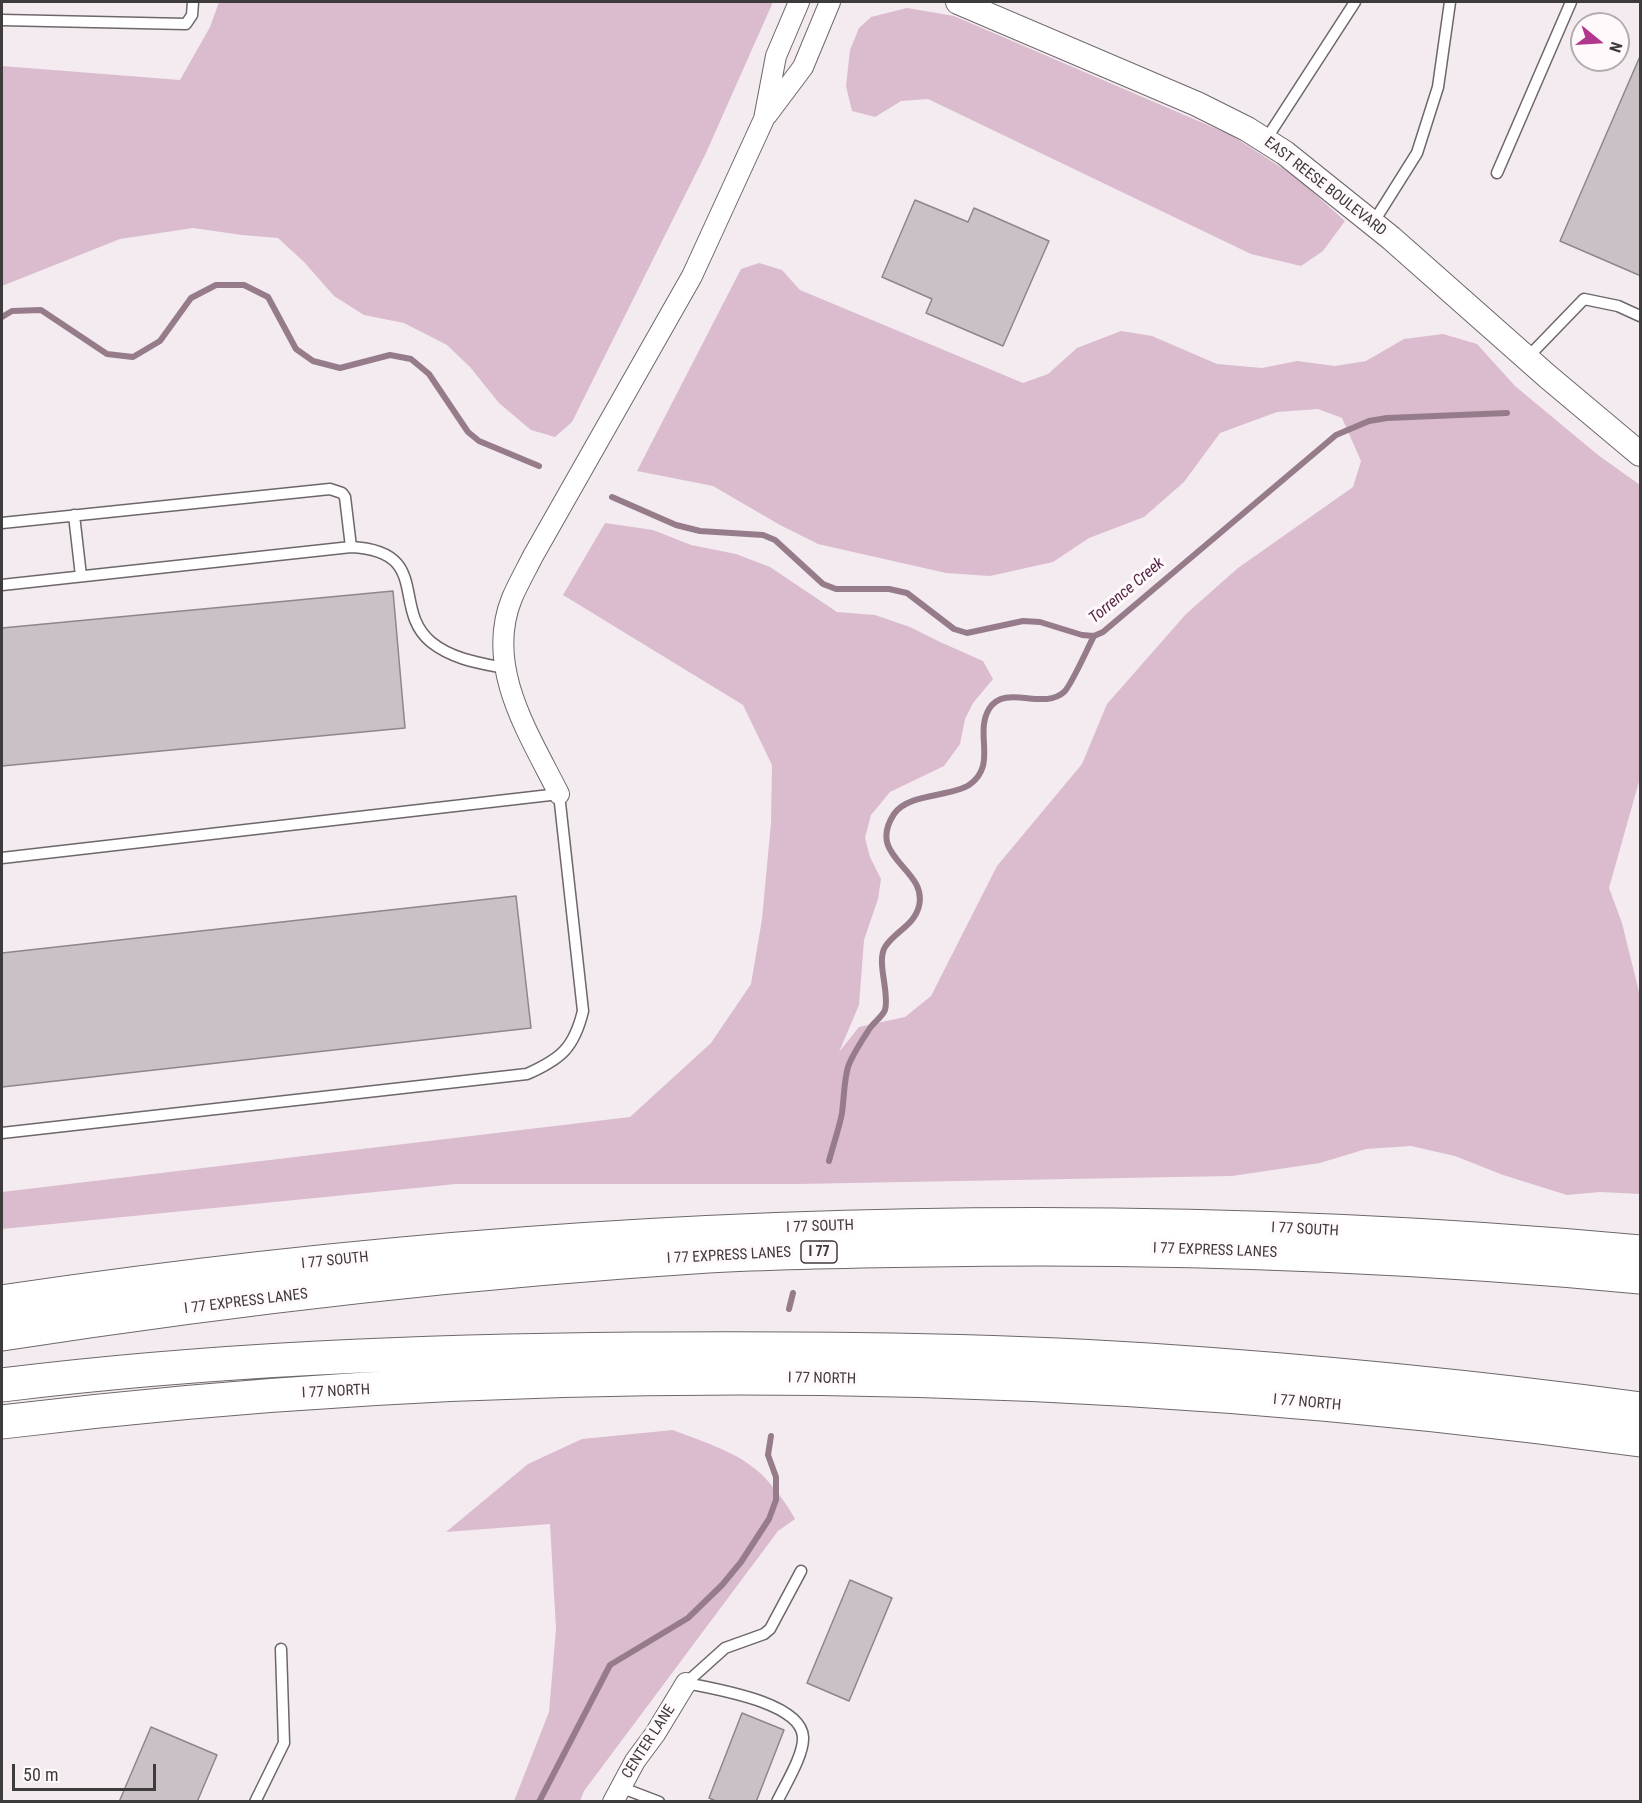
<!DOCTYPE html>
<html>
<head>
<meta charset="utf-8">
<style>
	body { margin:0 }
	#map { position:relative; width:1642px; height:1803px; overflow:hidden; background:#f3ebf0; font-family:"Roboto Condensed",sans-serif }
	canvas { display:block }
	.frame { position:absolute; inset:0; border:3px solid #3e3b3d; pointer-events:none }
	.north { position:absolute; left:1570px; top:12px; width:60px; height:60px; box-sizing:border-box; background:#fff9fc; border:2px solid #b2adb0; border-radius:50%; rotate:108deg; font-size:16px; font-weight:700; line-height:24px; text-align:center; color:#3e3b3d }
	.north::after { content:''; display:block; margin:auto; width:21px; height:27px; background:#b0378c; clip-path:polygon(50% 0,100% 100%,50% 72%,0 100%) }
	.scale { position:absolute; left:12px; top:1764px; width:144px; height:27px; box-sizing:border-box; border:3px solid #3e3b3d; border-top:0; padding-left:8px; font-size:18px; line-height:21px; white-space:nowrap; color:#3e3b3d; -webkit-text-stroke:4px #fff9fc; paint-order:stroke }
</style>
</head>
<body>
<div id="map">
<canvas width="1642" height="1803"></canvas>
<div class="frame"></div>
<div class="north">N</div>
<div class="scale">50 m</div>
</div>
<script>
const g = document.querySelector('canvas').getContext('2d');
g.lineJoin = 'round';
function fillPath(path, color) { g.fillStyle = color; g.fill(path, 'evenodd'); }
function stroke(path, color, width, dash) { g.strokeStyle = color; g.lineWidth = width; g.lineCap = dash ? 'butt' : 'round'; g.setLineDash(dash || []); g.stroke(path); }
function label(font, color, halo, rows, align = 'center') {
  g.font = font + ' "Roboto Condensed",sans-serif'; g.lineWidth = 6; g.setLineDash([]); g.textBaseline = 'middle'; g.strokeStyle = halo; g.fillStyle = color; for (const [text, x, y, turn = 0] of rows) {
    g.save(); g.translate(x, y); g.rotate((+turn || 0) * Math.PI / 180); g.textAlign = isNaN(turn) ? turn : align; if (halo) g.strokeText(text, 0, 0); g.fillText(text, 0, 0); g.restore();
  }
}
fillPath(new Path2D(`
	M219,2h554l-67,151 -134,269 -17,15 -24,-7 -32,-27 -29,-36 -23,-22 -43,-22 -40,-8 -30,-19 -30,-34 -26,-24 -36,-3 -49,-7 -73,11 -118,47v-220l178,14 30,-53z
	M907,8l47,8 277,119 65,42 49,44 -22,30 -22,15 -50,-12 -323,-155 -27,2 -26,16 -23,-6 -6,-25 4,-36 9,-22 12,-11z
	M759,263l23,7 18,20 223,93 25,-9 29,-26 44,-17 31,5 65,28 45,4 35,-7 38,5 31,-5 38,-22 39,-5 34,10 38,42 83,69 42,30v293l-31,110 13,35 18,73v198l-40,-2 -33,3 -64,-20 -48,-19 -44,-10 -45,3 -46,14 -88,13 -435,8h-341l-454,45v-37l628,-75 81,-74 40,-59 11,-65 9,-96 1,-58 -29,-60 -180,-110 42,-72 48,7 38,15 45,9 34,13 67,45 38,3 35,12 30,15 43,19 10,18 -20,24 -8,16 -5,25 -16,22 -54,26 -19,23 -6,23 5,19 11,22 -3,20 -14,41 -5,65 -20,47 20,-25 46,-10 26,-21 66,-130 85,-102 25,-60 79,-90 52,-46 115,-81 8,-26 -19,-43 -24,-9 -41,3 -57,21 -36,49 -40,35 -55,21 -36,24 -63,14 -44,-3 -128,-29 -38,-19 -67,-39 -76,-15 104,-202z
	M673,1430c25,10 61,21 81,38 13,9 34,37 41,51l-17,12 -194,260 -4,10h-66l35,-89 7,-83 -6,-105 -104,8 82,-68 54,-25z`), '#dabcce');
stroke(new Path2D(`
	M2,317l10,-6 29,-1 66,44 26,3 27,-16 31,-43 25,-13h28l24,12 28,52 17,12 27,7 50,-13 21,4 18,15 39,58 11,9 60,25
	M612,497l64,28 24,6 63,4 12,5 48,44 13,5h53l18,4 47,36 13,4 56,-12 17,1 42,13 12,1 9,-4 233,-197 33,-14 18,-3 120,-5
	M829,1161c4,-16 10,-32 13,-48 2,-15 2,-32 6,-46 4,-12 15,-28 22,-39 4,-6 12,-11 15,-18 5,-17 -9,-48 0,-63 10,-16 29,-21 34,-41 9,-38 -54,-48 -25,-92 14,-21 57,-17 75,-29 29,-20 5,-51 20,-76 16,-26 54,2 75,-17 7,-6 24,-45 30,-56
	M789,1309l4,-16
	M539,1802l71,-137 78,-47 34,-33 19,-23 28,-43 7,-19v-23l-8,-22 3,-19`), '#967c8b', 6);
const building = new Path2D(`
	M1641,54v222l-81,-35z
	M915,200l53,22 6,-14 75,33 -46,105 -77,-33 6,-14 -50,-22z
	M393,591l12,137 -403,38v-138z
	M516,896l15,132 -529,59v-134z
	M850,1580l42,18 -43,103 -42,-18z
	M742,1713l42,17 -28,72h-38l-9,-4z
	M151,1727l66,28 -20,47h-78z`);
fillPath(building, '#c9c1c6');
stroke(building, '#8d868a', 1.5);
const service = new Path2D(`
	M2,20l184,4 6,-9 1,-13
	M1265,141l90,-139
	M1497,173l74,-171
	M1373,223l44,-70 21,-66 12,-85
	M1527,358l57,-59 34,7 22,10
	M74,515l7,61
	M2,523l328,-34 12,4 3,4 6,50c81,4 40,62 80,95 21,17 48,21 73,26
	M2,585l349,-38
	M2,858l557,-64 24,217c-9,37 -22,48 -56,63l-525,59
	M686,1683c28,6 115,19 117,54 1,18 -18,48 -26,65
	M686,1683l39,-35 39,-14 6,-5 31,-58
	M620,1787l39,15
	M255,1802l29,-59 -3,-94`);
const minor = new Path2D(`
	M767,115l36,-48 27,-65
	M559,794c-30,-60 -75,-127 -47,-196 6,-14 14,-28 21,-42l159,-280 72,-157 12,-63 23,-54
	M613,1802l22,-41 20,-27 31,-51`);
const tertiary = new Path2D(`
	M958,2l239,102 50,25 38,24 106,85 156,138 93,78`);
const motorway = new Path2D(`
	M2,1302c542,-80 1092,-100 1638,-50
	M2,1334c233,-36 470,-63 706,-78 74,-4 148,-5 223,-6 237,-4 474,5 709,27
	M2,1385c210,-26 422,-34 634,-36 170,-1 341,0 512,11 165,11 329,27 492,49
	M2,1422c541,-66 1099,-56 1638,18`);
stroke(service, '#6d676b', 13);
stroke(minor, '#6d676b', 22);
stroke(tertiary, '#6d676b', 26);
stroke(motorway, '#6d676b', 35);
stroke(service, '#fff', 10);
stroke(minor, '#fff', 20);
stroke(tertiary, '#fff', 24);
stroke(motorway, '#fff', 33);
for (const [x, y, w] of [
	[819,1252,36]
]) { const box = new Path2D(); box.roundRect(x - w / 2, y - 11, w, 22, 4.5); g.fillStyle = '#fff9fc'; g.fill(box); stroke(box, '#3e3b3d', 1.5); }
label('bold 14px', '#3e3b3d', null, [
	["I 77",819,1252]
]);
label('15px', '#3e3b3d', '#fff9fc', [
	["EAST REESE BOULEVARD",1325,187,38],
	["I 77 SOUTH",820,1227,-2],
	["I 77 SOUTH",1305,1230,3],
	["I 77 EXPRESS LANES",1215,1251,2],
	["I 77 EXPRESS LANES",729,1256,-3],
	["I 77 SOUTH",335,1261,-6],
	["I 77 EXPRESS LANES",246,1302,-7],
	["I 77 NORTH",822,1379,1],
	["I 77 NORTH",336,1392,-3],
	["I 77 NORTH",1307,1403,5],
	["CENTER LANE",649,1742,-57]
]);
label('italic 16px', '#542544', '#fff9fc', [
	["Torrence Creek",1127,591,-40]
]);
</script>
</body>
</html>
